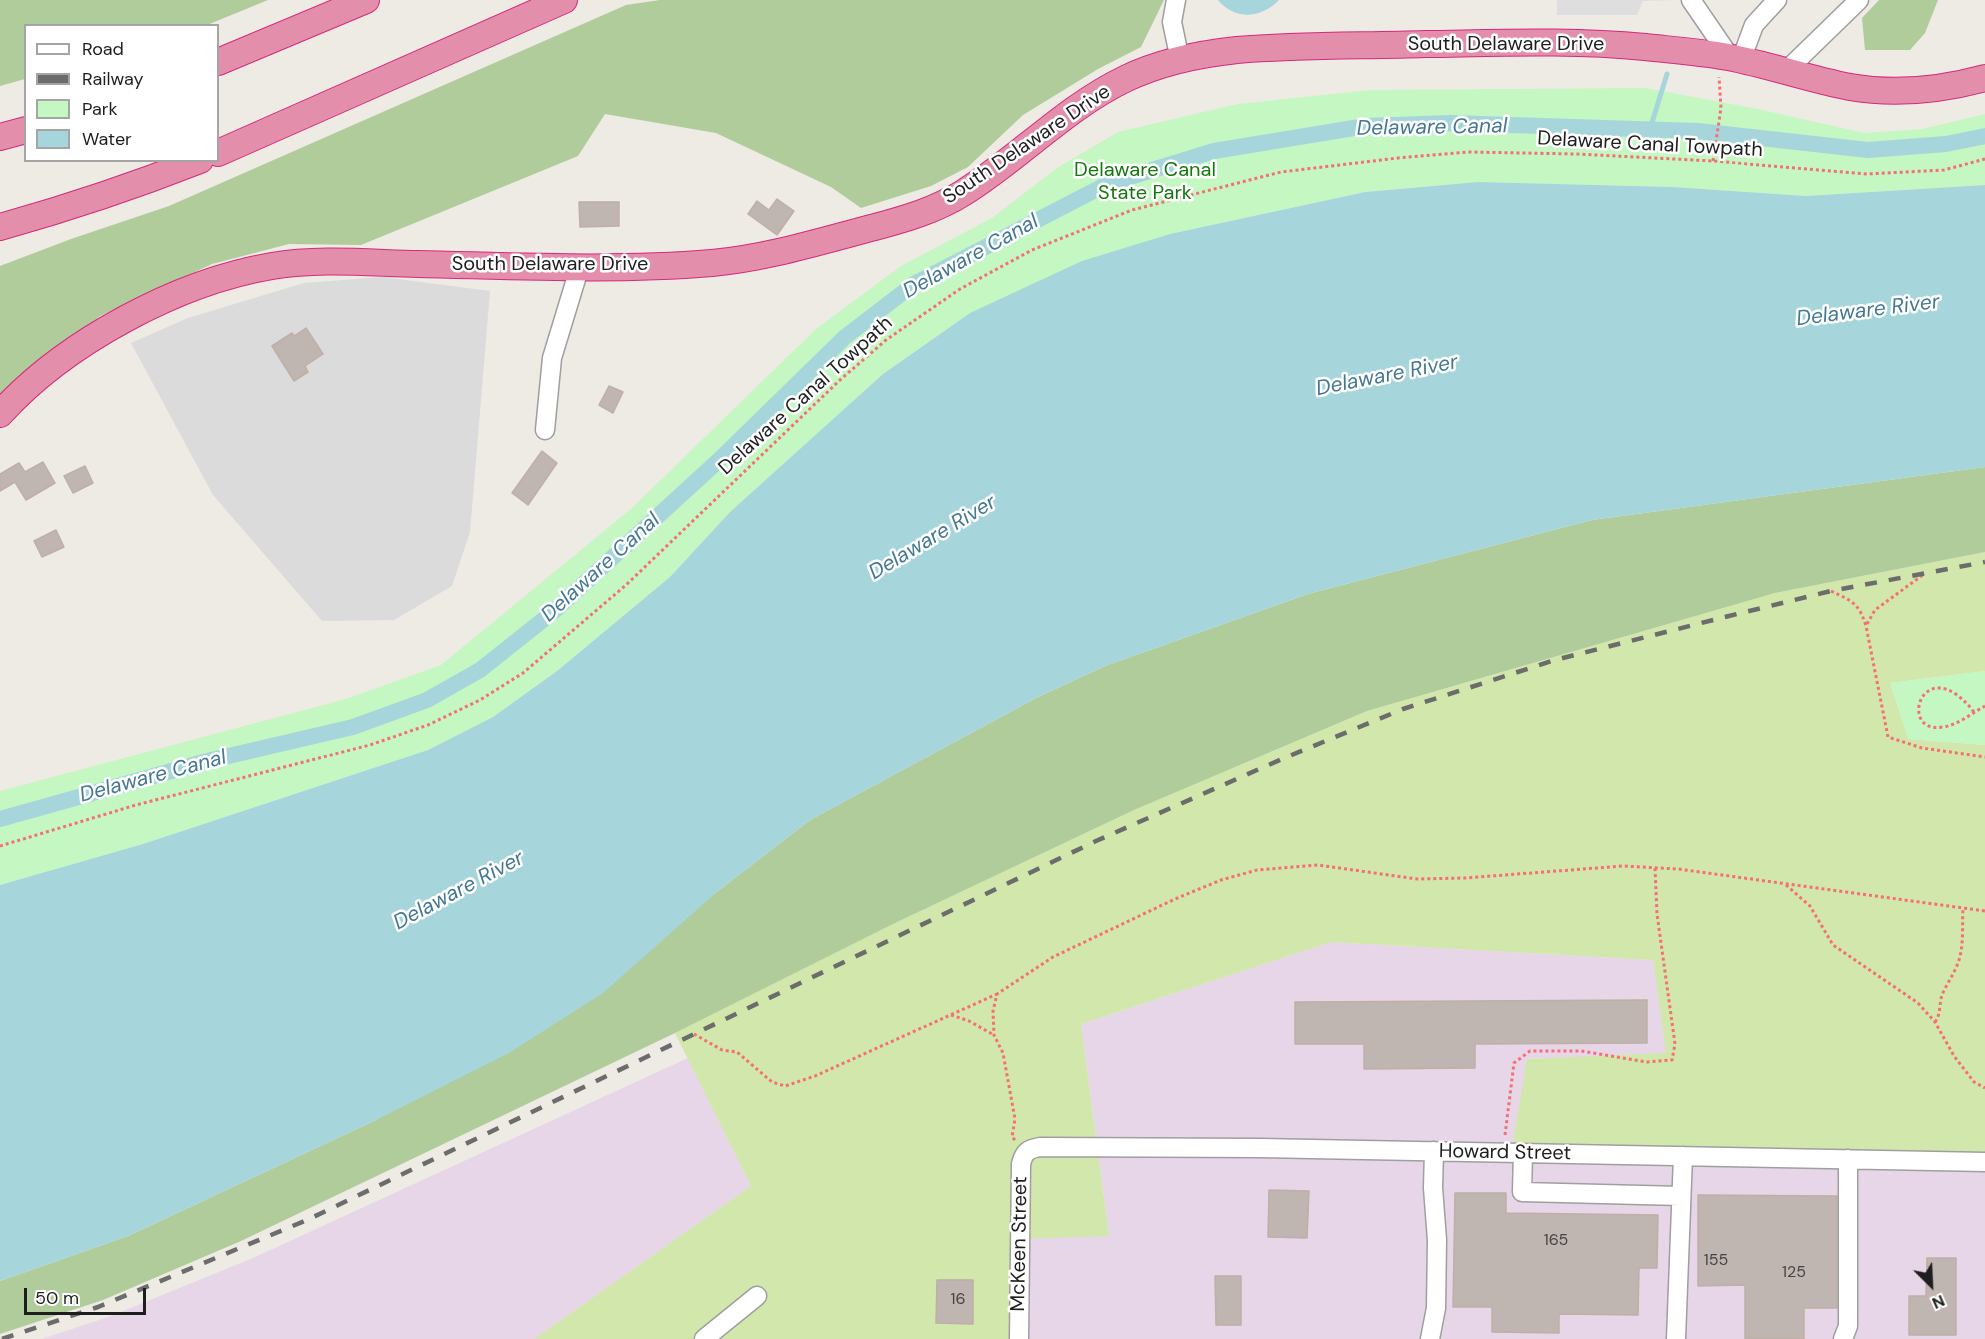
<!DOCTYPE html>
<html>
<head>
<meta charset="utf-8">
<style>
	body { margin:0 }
	#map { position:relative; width:1985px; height:1339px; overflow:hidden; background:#eeeae4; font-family:"DM Sans",sans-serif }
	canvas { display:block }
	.legend { position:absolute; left:24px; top:24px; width:195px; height:138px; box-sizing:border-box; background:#fff; border:2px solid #a5a5a5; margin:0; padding:8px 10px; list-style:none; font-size:18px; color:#1e1e1e }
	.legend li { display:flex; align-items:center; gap:12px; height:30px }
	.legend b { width:30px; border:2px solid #a5a5a5 }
	.north { position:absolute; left:1901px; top:1255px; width:60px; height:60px; -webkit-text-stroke:4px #fff; paint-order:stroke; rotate:156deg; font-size:16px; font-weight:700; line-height:24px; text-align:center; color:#1e1e1e }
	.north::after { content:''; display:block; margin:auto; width:21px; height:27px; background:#1e1e1e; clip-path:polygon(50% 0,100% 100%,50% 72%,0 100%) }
	.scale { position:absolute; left:24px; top:1288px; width:122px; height:27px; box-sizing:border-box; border:3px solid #1e1e1e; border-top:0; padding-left:8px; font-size:18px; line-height:21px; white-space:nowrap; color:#1e1e1e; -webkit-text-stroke:4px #fff; paint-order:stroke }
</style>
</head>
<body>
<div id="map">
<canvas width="1985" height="1339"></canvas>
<ul class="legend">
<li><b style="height:8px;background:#fff"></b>Road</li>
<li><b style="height:8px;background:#6c6c6c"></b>Railway</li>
<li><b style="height:16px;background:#c5f7c2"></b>Park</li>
<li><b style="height:16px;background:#a6d6db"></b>Water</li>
</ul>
<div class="north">N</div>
<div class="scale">50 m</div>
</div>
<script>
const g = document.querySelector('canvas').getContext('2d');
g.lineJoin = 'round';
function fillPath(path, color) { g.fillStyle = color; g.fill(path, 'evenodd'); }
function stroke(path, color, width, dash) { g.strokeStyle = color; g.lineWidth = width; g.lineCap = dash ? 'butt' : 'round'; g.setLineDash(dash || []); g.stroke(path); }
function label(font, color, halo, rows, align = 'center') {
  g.font = font + ' "DM Sans",sans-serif'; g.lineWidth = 5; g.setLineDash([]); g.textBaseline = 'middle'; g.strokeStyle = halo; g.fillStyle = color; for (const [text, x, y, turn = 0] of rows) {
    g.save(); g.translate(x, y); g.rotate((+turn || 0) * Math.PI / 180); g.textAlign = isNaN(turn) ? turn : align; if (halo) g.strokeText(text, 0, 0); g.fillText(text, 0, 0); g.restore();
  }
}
fillPath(new Path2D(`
	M382,277l108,14 -20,241 -18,54 -58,34 -72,1 -109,-126 -82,-152 57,-25 116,-35z`), '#dcdbdb');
fillPath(new Path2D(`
	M1331,942l322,18 14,94 -140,5 458,100v180h-963l1,-100 86,-4 -28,-211z
	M688,1058l63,128 -217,153h-492l69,-23 142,-58z`), '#e7d6e7');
fillPath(new Path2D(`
	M1985,552v119l-95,12 19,56 76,6v414l-474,-5 16,-95 139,-6 -13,-93 -322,-18 -250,82 28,212 -86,3 -1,100h-488l217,-153 -76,-153 218,-109 241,-114 233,-99 408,-118z`), '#d1e7ab');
fillPath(new Path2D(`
	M0,0h268l-61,25 -181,1 -1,53 -25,7z
	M660,0h504l-23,47 -43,22 -75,46 -55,52 -37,19 -70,22 -30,-21 -115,-54 -111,-19 -27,42 -217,89 -72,-1 -77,20 -112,52 -100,89v-139l71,-27 98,-33 457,-201z
	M1879,0h59l-13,33 -15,17h-45l-3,-32z
	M1985,467v85l-210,41 -408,118 -233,99 -241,114 -218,109 -434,208 -138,59 -103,34v-53l128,-45 248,-116 342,-229 92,-71 228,-123 67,-31 203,-72 284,-74z`), '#b0cc9a');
fillPath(new Path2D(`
	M1645,88l113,21 106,24 58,-4 63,-15v71l-179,11 -133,-9 -195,-5 -113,10 -195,42 -200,79 -87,61 -153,138 -60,65 -113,94 -64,46 -65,33 -285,94 -143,41v-94l346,-92 95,-34 191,-157 184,-179 85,-63 91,-48 65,-50 61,-36 120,-28 133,-14z
	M1985,671v74l-77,-6 -18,-56z`), '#c5f7c2');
fillPath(new Path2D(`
	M1557,0h118l-32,1 -6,14h-80z`), '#dedede');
fillPath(new Path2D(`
	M1218,0h61c-17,18 -44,21 -61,0z
	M1478,182l195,5 133,9 179,-11v282l-393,53 -284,74 -203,72 -67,31 -228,123 -92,71 -115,102 -94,60 -133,67 -248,116 -128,45v-396l143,-41 285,-94 65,-33 64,-46 113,-94 60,-65 153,-138 87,-61 112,-52 88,-27 195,-42z`), '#a6d6db');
stroke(new Path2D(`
	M1650,129l17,-55`), '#a6d6db', 5);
stroke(new Path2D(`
	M0,819l207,-58 146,-34 74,-27 53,-30 73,-58 165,-151 127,-124 69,-53 193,-100 107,-33 152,-25 84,-3 248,8 170,19 78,-6 39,-8`), '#a6d6db', 16);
const building = new Path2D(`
	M777,199l17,12 -17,24 -29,-21 9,-13 12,9z
	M579,202h40v24l-39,1z
	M306,328l17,26 -18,12 3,6 -14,9 -22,-35 20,-13 2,3z
	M609,386l14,6 -10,21 -14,-8z
	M542,451l15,12 -29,42 -16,-12z
	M43,462l12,21 -29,17 -11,-18 -15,9v-17l19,-11 6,9z
	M85,466l8,17 -20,10 -9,-17z
	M56,530l8,17 -22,10 -8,-16z
	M1647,1000v43l-172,1v24l-111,1v-25h-69v-42z
	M1269,1190l40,1 -2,47 -39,-1z
	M1455,1193h51v20l152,2 -1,53h-18l-1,47 -79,-1v19l-67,-1v-25h-39z
	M1698,1195l139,1v112h-33v31h-59v-54l-47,1z
	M1927,1258h29v77h-47v-39h17z
	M1215,1276h26v49h-25z
	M937,1280h36v44l-37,-1z`);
fillPath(building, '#bfb5b1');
stroke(building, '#c0aea7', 1.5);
const minor = new Path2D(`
	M1176,0l-4,22 8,38
	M1691,0l39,57
	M1741,60l13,-35 23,-25
	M1786,71l73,-71
	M545,430l7,-72 28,-92
	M1523,1153l-1,39 159,4
	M704,1339l53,-43
	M1019,1339l2,-175c3,-12 7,-15 19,-17l220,1 725,14
	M1430,1339l6,-31 1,-68 -4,-52 1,-37
	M1676,1339l7,-183
	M1843,1339l5,-13v-167`);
const highway = new Path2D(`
	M218,62l148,-62
	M0,137l26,-7
	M218,153l346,-153
	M0,227c68,-19 134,-41 200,-67
	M0,414c64,-71 177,-132 272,-148 47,-8 98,-3 146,-2 97,2 196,7 294,-1 55,-5 109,-22 163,-36 30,-8 61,-17 88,-34 56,-35 102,-85 162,-114 35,-17 74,-25 112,-29 62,-5 125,-4 188,-6 74,-1 147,-4 220,3 27,3 56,5 83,10 41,8 81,22 122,30 46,8 91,3 135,-9`);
stroke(minor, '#9f9f9f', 21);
stroke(highway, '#d42a7c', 28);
stroke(new Path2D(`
	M1713,161l8,-53 -2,-31
	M1831,591c21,10 28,12 35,35l22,111 34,11 63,9
	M1867,624l8,-14 49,-36
	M1974,712c-51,-65 -78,23 -31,15 15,-2 29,-14 42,-21
	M0,846l136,-41 234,-60 58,-20 52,-25 43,-27 103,-88 214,-205 46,-40 74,-51 72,-39 100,-40 149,-38 117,-14 70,-6 109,2 136,7 154,13 77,-4 41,-11
	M1786,885l24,21 23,39 85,58 17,19 19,34 20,26 11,6
	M951,1015l18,6 25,14
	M1935,1022c6,-8 4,-18 7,-27 5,-12 13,-22 17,-35 5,-16 3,-35 4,-52
	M694,1034l28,16 15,2 35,30 13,4 30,-10 182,-82
	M1505,1135l9,-72 16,-12h51l66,11 25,-2 3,-16 -18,-130 -2,-46
	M1015,1140l-3,-3 3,-18 -12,-66 -9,-18 -1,-24 4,-17 56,-37 122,-58 46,-19 36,-10 61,-5 99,14 48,-1 158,-12 55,3 307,42`), '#f56f74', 3, [3, 3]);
stroke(minor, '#fff', 18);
stroke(highway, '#e38eaa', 26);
stroke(new Path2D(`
	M2,1339l96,-32 209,-87 789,-379 186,-82 121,-50 152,-49 174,-44 102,-25 154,-29`), '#6c6c6c', 4.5, [12, 12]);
label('16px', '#464443', null, [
	["165",1556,1241],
	["155",1716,1261],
	["125",1794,1273],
	["16",958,1300]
]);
label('20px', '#1e1e1e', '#fff', [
	["South Delaware Drive",1506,45],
	["South Delaware Drive",1027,145,-34],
	["Delaware Canal Towpath",1650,145,3],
	["South Delaware Drive",550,265],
	["Delaware Canal Towpath",806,396,-42],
	["Howard Street",1505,1153,1],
	["McKeen Street",1020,1244,-89]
]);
label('20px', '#15780f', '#fff', [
	["Delaware Canal",1145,171],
	["State Park",1145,194]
]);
label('italic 21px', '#447793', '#fff', [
	["Delaware Canal",1432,128,-1],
	["Delaware Canal",971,257,-29],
	["Delaware River",1868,311,-7],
	["Delaware River",1387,376,-11],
	["Delaware River",933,538,-31],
	["Delaware Canal",601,568,-42],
	["Delaware Canal",153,777,-15],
	["Delaware River",459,891,-28]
]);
</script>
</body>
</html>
